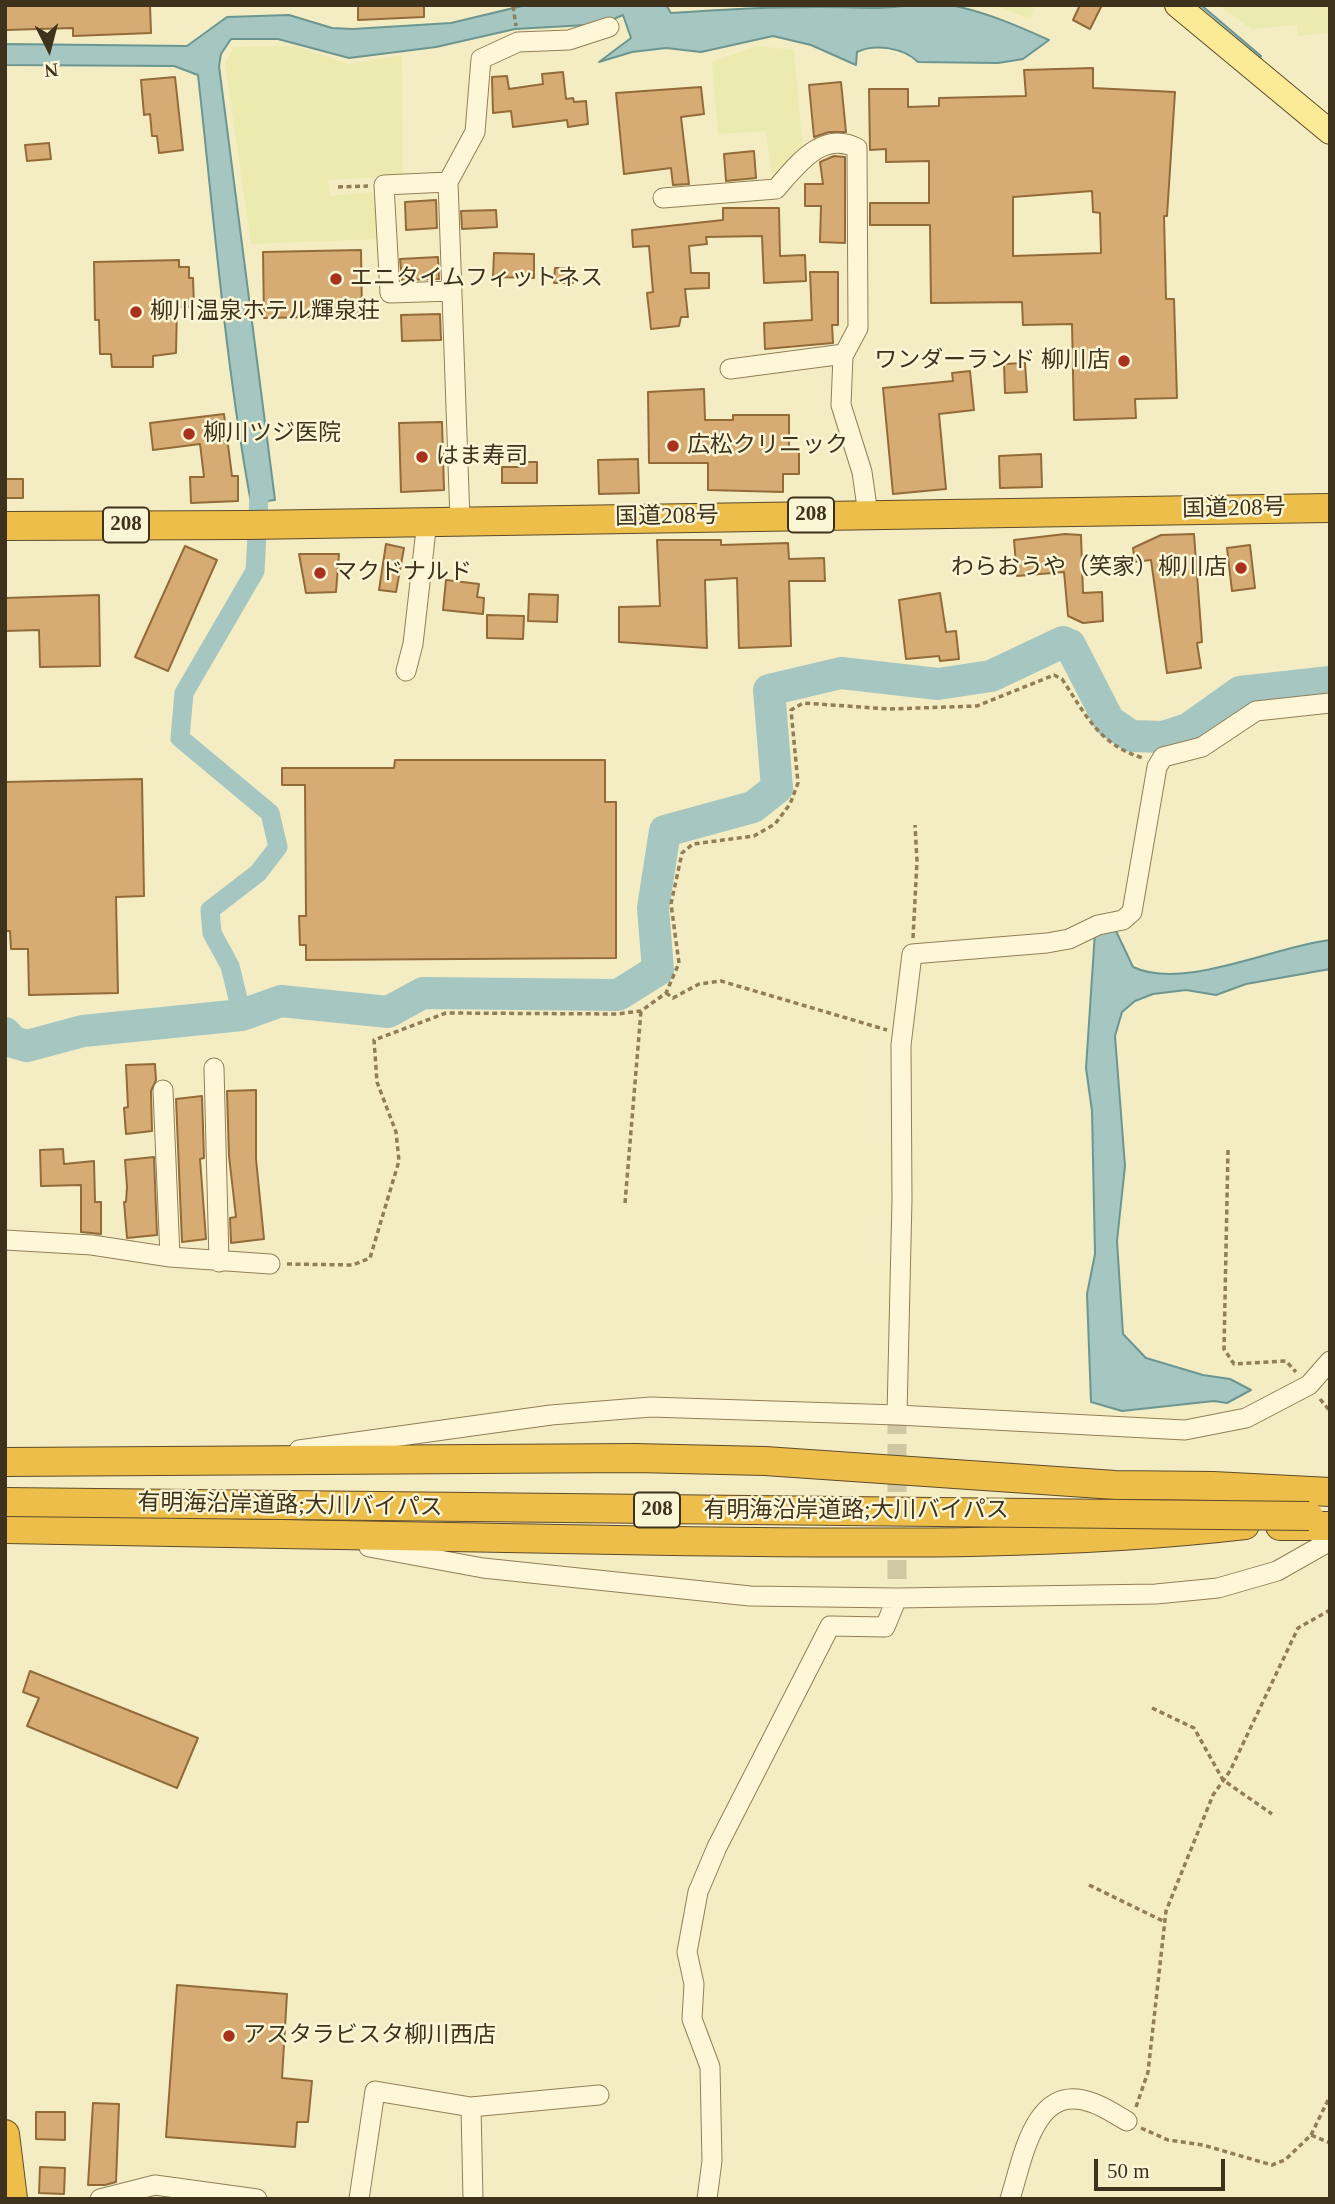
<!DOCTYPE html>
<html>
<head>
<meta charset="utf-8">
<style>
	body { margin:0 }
	#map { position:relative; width:1335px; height:2204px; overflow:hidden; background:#f4edc3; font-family:"Times New Roman",serif }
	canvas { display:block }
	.frame { position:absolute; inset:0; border:7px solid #3f321d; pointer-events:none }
	.north { position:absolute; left:14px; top:14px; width:70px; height:70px; -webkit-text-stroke:5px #faf5d4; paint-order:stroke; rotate:174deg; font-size:19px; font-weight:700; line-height:28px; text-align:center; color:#3f321d }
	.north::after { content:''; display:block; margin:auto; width:24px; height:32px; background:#3f321d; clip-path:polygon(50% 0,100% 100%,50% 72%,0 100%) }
	.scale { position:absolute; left:1094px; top:2159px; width:131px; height:32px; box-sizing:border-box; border:4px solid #3f321d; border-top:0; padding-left:9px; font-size:21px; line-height:24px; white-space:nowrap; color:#3f321d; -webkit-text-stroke:5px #faf5d4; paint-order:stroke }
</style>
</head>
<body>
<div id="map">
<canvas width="1335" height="2204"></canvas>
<div class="frame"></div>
<div class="north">N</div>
<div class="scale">50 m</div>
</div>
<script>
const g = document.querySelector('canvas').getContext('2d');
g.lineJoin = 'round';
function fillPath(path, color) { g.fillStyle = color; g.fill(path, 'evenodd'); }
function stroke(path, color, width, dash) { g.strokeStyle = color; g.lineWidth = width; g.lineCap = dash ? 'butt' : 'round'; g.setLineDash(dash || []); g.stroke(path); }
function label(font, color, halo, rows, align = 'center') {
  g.font = font + ' "Times New Roman","Noto Sans JP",serif'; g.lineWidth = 5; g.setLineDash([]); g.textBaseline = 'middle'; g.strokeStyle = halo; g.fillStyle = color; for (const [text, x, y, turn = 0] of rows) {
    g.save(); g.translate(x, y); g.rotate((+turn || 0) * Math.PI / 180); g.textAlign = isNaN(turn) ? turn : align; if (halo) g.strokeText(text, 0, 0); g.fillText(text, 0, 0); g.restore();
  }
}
fillPath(new Path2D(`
	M994,5h40l-3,14z
	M1218,5h109l3,28 -32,3 -1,-11 -45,4z
	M294,46l56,18 52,-9 1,121 -75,4 2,16 42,-4 9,6 1,41 -131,5 -26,-181 9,-16z
	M757,46l37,4 9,103 -30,32 -7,-54 -48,3 -6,-72z`), '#ebeaaf');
const water = new Path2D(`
	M526,5h140l5,8c67,-5 131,-8 198,-5 28,1 59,-8 86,-2 33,7 63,20 94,34l-26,19 -25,4 -80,-1c-14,-14 -43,-19 -61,-10l-1,13 -45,-20 -38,-9 -72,16 -35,-4 -34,4 -33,10 32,-24 -8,-23 -16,7 -20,3 -72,4 -79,18 -87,11 -71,-19h-47l-10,15 -2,12 56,434 -24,3c-26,-142 -37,-285 -53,-428l-24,-9 -169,-1v-21l182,2 40,-29 62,-2 43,13 21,1 98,-6z
	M1194,5h7l60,51 -2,4z
	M1116,931l17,36c51,24 142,-21 197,-27v29l-84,15 -30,11 -30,-5 -33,4 -18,7 -13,11 -7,24 10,130 -8,75 6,93 23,24 57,17 27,4 21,11 -24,13 -13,-2 -92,10 -31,-9 -4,-108 8,-40 -3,-143 -6,-43 9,-136z`);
fillPath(water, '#a5c6c1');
stroke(water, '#6b9692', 2);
stroke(new Path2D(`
	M242,1015l-12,-49 -18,-33 -2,-23 48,-37 20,-26 -8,-34 -90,-75 4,-45 71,-122 5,-93`), '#a5c6c1', 19);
stroke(new Path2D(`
	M5,1033l8,9 14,4 56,-15 159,-16 39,-14 107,11 35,-19 195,2 40,-25 -5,-62 12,-77 88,-24 24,-19 -8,-98 72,-17 97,11 53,-8 72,-34 7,3 39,76 22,15 32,1 25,-8 52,-37 90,-10`), '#a5c6c1', 32);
const building = new Path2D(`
	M5,5h145l1,28 -78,3v-8l-68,2z
	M358,5h66v12l-66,3z
	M1080,5h22l-12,24 -17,-9z
	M1093,68v20l82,4 -8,124h-3l2,83h8l3,99 -42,1 1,19 -62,2 -2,-96 -49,1 -1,-23 -91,1 -1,-78h-60v-22h59v-42l-43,1v-13l-16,1 -1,-61h39v18l31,-1v-8l87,-2 -2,-26zM1092,191l1,21 7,1 1,40 -88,3v-59z
	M563,72l3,27 7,-1 1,4 12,-1 2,23 -20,3 -1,-7 -54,7 -2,-16 -18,2 -1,-36 15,-1 2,13 34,-5 -1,-10z
	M175,77l8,73 -24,3 -2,-17h-5l-2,-22 -6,1 -3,-35z
	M841,82l5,50h-17l-15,5 -5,-52z
	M701,87l3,27 -23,3 8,67 -16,1 -2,-17 -47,6 -8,-81z
	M49,143l2,16 -24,2 -2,-16z
	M754,151l2,27 -30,3 -2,-27z
	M834,156l11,1v86l-25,-1 1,-36h-16v-22h18l-3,-22z
	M436,200l1,28 -31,2 -1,-28z
	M723,208h56l1,48 25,-1 1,26 -42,2 -2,-47 -56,1 1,7 -18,2 2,27h18v15l-24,1 3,28h-7l-2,9 -28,3 -4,-36 6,-1 -4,-46 -16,1 -1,-17 91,-10z
	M496,210l1,17 -35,2 -1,-18z
	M361,250l1,66 -98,2 -1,-66z
	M494,253l40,1v24l-41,-1z
	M438,257l1,22 -37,1 -2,-21z
	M179,260v7h10v11h4l1,29h-17l-1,46 -23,3v11h-41l-1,-13h-11l-1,-34h-4l-1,-58z
	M555,268h18v15h-19z
	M810,272h28v53h-6l1,18 -68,6 -1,-26 48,-3z
	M440,314l1,26 -39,1 -1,-26z
	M1025,363l2,29 -22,1 -1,-29z
	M970,371l4,39 -35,4 7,75 -53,5 -10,-106 70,-7 -1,-8z
	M704,389l1,31h28v-5h56v33h10v26h-16v18l-75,-2v-27h-59l-1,-71z
	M224,414l8,62h6v25l-47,2 -1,-26h14l-4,-33 -47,6 -3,-27z
	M442,422l2,68 -43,2 -2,-69z
	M1041,454l1,33 -42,1 -1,-32z
	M638,459l1,34 -40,1 -1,-34z
	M522,462h15v21h-35v-16h20z
	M5,479h18v19h-18z
	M1065,534l16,1 2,58 19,-1 1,29 -20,2 -15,-7 -4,-44 -47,4 -3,-36z
	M1194,534l8,108 -5,1 4,25 -34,5 -16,-113 -16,2 -2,-14 28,-13z
	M657,540h64v5l67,-2 1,16 35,-1 1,23h-36l2,65 -52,2 -2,-70 -32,2 2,68 -88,-6v-35l41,-1z
	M386,544l18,4 -8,44 -17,-2z
	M1250,545l5,43 -23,3 -5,-43z
	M185,546l32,14 -49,111 -33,-14z
	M299,554h40l-3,38 -30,1z
	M446,580l33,4 -2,13 7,1 -1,16 -40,-4z
	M940,593l6,39 10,-1 3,28 -19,2 -1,-5 -33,3 -7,-59z
	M529,594l29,1 -1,27 -29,-1z
	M99,595l1,71 -60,1 -1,-37 -34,1v-33z
	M487,615l37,1 -1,23 -36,-1z
	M395,760h210v42h11v156l-310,2v-15h-6l-1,-29h7l-1,-131h-23v-17h112z
	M142,779l2,117 -28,1 2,96 -89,2 -1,-46h-17l-1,-18h-5v-149z
	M155,1064l1,16 -5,11 1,40 -26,3 -2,-26 4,-1 -2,-42z
	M256,1090v69l8,80 -33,4 -1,-25 6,-1 -7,-61 -2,-65z
	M202,1096l2,62 -4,1 6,80 -24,3 -6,-143z
	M63,1149l1,15 30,-3 1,41h6v32l-20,-2v-47l-40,1 -1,-36z
	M154,1157l3,78 -30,3 -3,-36h2l1,-15 -2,-27z
	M30,1671l168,67 -21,50 -150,-62 12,-28 -16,-6z
	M177,1985l110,9 -5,84 30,3 -4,41h-11l-2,25 -129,-10z
	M93,2103l26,1 -3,78 -11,3h-17z
	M36,2112h29v28l-29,-1z
	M40,2167l25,1 -1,26 -25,-1z`);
fillPath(building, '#d7ac74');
stroke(building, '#936b39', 2);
stroke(new Path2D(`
	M897,1415v183`), '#d0c8a2', 19, [19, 10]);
const minor = new Path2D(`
	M448,182l-64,3 6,108 62,-2
	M663,198l113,-9c21,-24 46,-59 81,-41l1,180 -15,28 -2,49 21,67 6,42
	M730,369l114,-15
	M460,520l-12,-338 27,-50 6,-73 37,-17 51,-2 40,-13
	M406,671l7,-27 14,-123
	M214,1068l5,194
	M163,1090l7,167
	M5,1240l87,5 78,12 100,7
	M897,1415l5,-216 -1,-154 11,-91 135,-11 22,-4 29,-14 25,-5 9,-8 25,-145 6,-10 39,-10 54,-36 74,-8
	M299,1450l252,-35 100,-8 246,8 288,15 61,-12 63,-33 21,-24
	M369,1547l114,21 267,28 147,2 259,-4 62,-6 59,-17 53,-30
	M100,2199l55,-14 102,14
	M359,2199l16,-108 96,16
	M473,2199l-2,-92 128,-12
	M707,2199l5,-38 -2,-94 -18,-48 2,-35 -7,-32 11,-60 19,-45 113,-221 55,1 12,-29
	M1010,2199c13,-40 24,-119 83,-96 12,4 23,12 34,18`);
const major = new Path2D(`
	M1177,5l153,127`);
const highway = new Path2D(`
	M5,526l243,-1 1082,-17
	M5,1462l630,-4 130,3 350,24 98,1 117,6
	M1280,1526h50
	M5,1529c223,6 445,10 667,12 192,2 383,6 573,-16
	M5,2134l8,65`);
stroke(minor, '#917e57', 21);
stroke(major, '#5e4b2b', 26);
stroke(highway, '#5e4b2b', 30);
stroke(new Path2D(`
	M513,6l3,20
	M338,187l30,-1
	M913,938l4,-77 -2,-36
	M666,993l7,5 26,-14 22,-3 166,49
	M1228,1150l-4,199 10,15 52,-3 10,11
	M625,1203l16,-192
	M287,1264l66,1 17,-7 29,-97 -3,-29 -19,-50 -3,-42 72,-27 171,1 24,-3 25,-18 13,-30 -8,-59 11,-51 11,-9 61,-8 21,-12 15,-20 8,-21 -7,-73 12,-7 86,6 88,-3 77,-31 8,4c24,36 37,66 81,79
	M1320,1399l10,12
	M1152,1708l42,20 29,52 49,34
	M1089,1885l76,37
	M1136,2107l12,-35 18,-161 47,-116 17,-24 68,-143 32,-18
	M1141,2128l27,12 35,5 69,20 13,-5 26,-25 19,8
	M1311,2135l19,-39`), '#917e57', 3.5, [5, 3.5]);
stroke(minor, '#fdf7d8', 19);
stroke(major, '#fbeb96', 24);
stroke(highway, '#edbe49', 28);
const highwayBridge = new Path2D(`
	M5,1502l1304,14`);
stroke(highwayBridge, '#5e4b2b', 30, []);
stroke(highwayBridge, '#edbe49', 28);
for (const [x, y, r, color] of [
	[336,279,7,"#a8321e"],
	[136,312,7,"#a8321e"],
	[1124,361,7,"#a8321e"],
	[189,434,7,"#a8321e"],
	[673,446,7,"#a8321e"],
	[422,457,7,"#a8321e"],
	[1241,568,7,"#a8321e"],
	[320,573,7,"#a8321e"],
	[229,2036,7,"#a8321e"]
]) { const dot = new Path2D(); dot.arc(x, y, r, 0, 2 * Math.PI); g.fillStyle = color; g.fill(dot); stroke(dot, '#faf5d4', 2.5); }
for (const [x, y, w] of [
	[811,515,46],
	[126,525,46],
	[657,1510,46]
]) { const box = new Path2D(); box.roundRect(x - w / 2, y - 17.5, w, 35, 5); g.fillStyle = '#faf5d4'; g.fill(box); stroke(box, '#3f321d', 2); }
label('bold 21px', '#3f321d', null, [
	["208",811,515],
	["208",126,525],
	["208",657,1510]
]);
label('23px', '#3f321d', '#faf5d4', [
	["エニタイムフィットネス",350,279],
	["柳川温泉ホテル輝泉荘",150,312],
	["ワンダーランド 柳川店",1110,361,"right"],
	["柳川ツジ医院",203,434],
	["広松クリニック",687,446],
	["はま寿司",436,457],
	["わらおうや（笑家）柳川店",1227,568,"right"],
	["マクドナルド",334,573],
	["アスタラビスタ柳川西店",243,2036]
], 'left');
label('23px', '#3f321d', '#faf5d4', [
	["国道208号",1234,509,-1],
	["国道208号",667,517,-1],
	["有明海沿岸道路;大川バイパス",290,1506,1],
	["有明海沿岸道路;大川バイパス",856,1511]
]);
</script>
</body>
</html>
